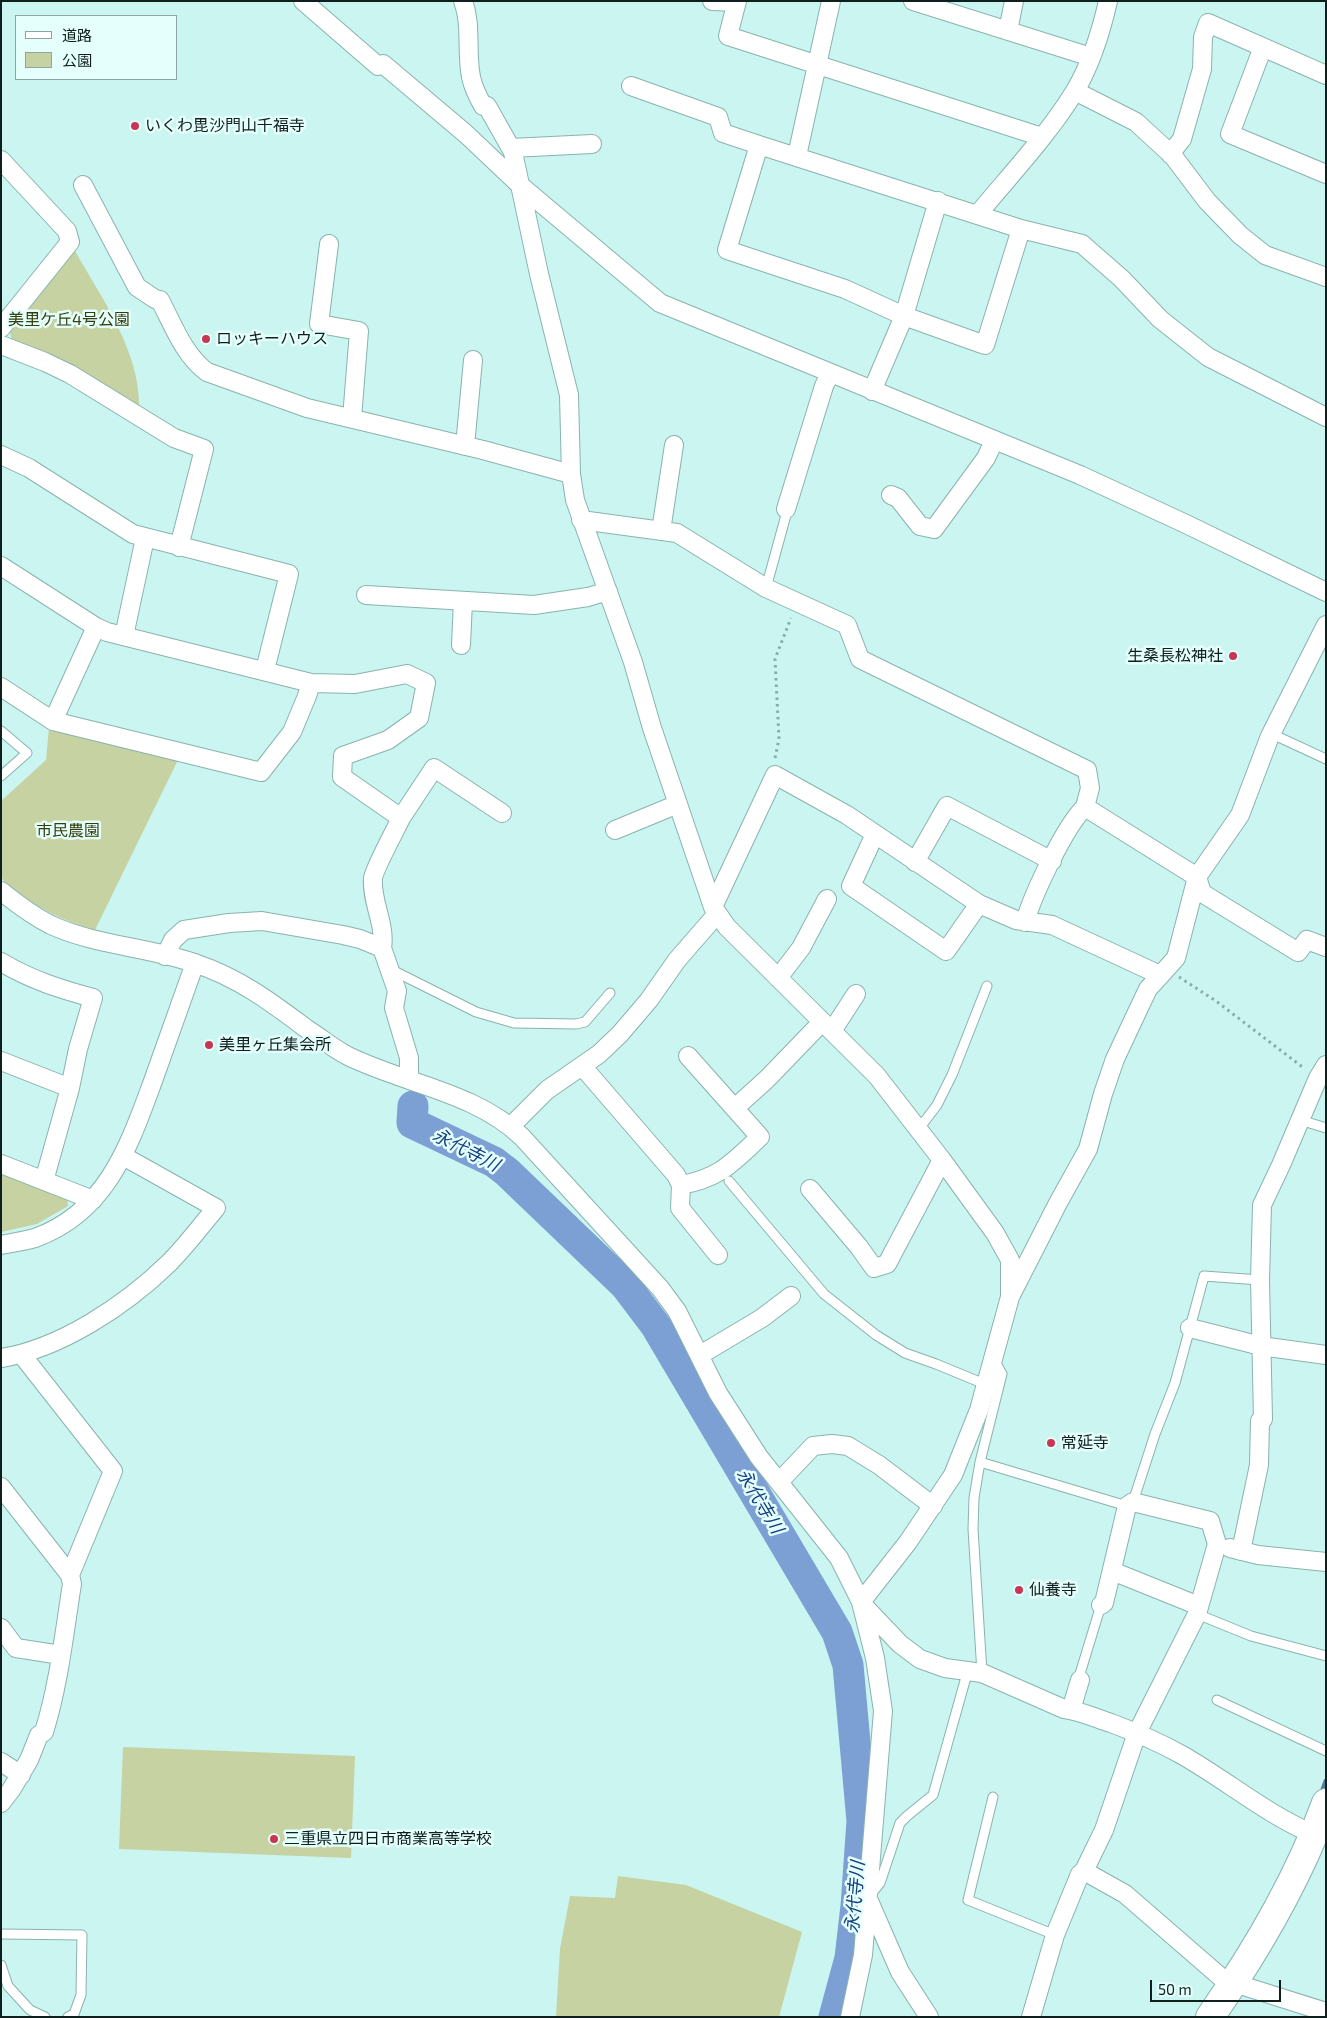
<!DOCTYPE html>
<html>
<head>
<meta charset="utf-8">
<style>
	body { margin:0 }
	#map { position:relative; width:1327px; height:2018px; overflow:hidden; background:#caf5f1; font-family:"Exo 2","Noto Sans JP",sans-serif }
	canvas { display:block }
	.frame { position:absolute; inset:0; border:2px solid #0e1f1d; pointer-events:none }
	.legend { position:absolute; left:15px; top:15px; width:162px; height:65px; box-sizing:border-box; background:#e5fffc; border:1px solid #8fa5a3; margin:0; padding:6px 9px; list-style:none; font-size:15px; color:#0e1f1d }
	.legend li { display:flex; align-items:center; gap:10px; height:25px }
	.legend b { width:25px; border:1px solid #8fa5a3 }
	.scale { position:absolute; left:1150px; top:1980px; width:131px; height:22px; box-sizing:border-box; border:2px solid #0e1f1d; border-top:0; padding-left:6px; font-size:15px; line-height:18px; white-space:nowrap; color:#0e1f1d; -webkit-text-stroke:4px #e5fffc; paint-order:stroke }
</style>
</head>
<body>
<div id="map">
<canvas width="1327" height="2018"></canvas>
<div class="frame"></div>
<ul class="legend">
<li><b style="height:6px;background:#fff"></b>道路</li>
<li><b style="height:14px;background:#c6d2a1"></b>公園</li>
</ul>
<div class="scale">50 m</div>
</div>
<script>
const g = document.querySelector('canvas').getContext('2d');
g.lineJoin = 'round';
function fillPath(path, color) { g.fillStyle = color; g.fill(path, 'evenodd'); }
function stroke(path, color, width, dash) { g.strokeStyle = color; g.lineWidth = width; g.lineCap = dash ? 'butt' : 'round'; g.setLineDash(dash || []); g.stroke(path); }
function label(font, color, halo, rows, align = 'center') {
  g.font = font + ' "Exo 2","Noto Sans JP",sans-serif'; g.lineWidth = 5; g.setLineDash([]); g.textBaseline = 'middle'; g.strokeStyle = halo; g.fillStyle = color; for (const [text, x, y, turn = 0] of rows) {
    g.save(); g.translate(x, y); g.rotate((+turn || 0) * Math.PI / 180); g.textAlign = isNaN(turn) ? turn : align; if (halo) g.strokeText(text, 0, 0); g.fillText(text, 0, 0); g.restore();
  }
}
fillPath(new Path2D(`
	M75,251c26,46 65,100 64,155l-64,-38 -63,-27 -2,-9z
	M49,728l129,32 -83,170c-35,-10 -67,-26 -94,-52v-77l45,-41z
	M1,1171l66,26 1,9 -31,18 -36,8z
	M123,1747l232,9 -4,102 -232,-9z
	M618,1876l68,9 116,47 -23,85h-223l4,-68 10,-53 45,2z`), '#c6d2a1');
stroke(new Path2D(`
	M1321,1795l5,-14`), '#5b799d', 5);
stroke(new Path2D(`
	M413,1106l-1,17 82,39 13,10 118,113 31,41 181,306 11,33 14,156 -6,85 -6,52 -16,59`), '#7c9fd4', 31);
const service = new Path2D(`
	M766,588l20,-73v-6
	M1,731l26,22 -26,23
	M1272,734l54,25
	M390,969l86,43 38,11 62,1 9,-2 25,-29
	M1300,1120l26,8
	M918,1130l19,-25 15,-30 35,-89
	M729,1181l95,113 52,41 29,18 31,11 51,21
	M980,1462l147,44
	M1133,1502l22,-68 20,-51 29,-107 56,4
	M1197,1614l54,22 75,20
	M982,1673l-9,-144 1,-31 6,-36 22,-88 -8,-14
	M1080,1680l-1,-3 22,-72
	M1217,1700l109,51
	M993,1797l-25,103 87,35
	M871,1894l9,-11 20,-60 7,-7 26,-21 35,-125
	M1,1934l81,1 -1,60 -7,19 -6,3
	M1,1965l7,21 22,24 15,7`);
const minor = new Path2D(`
	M303,1l75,65 5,-2 83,70 56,53 138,116 420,172 106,49 140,68
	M463,1c9,24 3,51 8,76 2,10 7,20 12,29h4l26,46 26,122 30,121 2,79 4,26 58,162 19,66 61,179 14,20 150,149 65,84 53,73 15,27v37
	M712,1l25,1
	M737,1l-9,35 314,101
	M913,1l178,56
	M1008,31l6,-30
	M1263,47l-33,87 96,40
	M631,86l87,31 5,16 36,12
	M1075,91l61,31 37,34 34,45 33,34 25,20 61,22
	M759,145l262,84 -36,116 -81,-29 -59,-27 -118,-39z
	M511,148l81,-4
	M1170,154l12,-15 20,-70 1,-32 5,-14 118,52
	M797,156l34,-155
	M1,160l66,71 3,11 -69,86
	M83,185l54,102 18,12 5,1c13,25 24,55 47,72l100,36 176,42 88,24
	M978,214c33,-40 70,-79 97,-123 16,-27 26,-59 33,-90
	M1021,229l61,15 40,35 38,40 48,38 118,60
	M329,244l-10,80 40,7 -7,87
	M1,345l44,17 25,12 104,64 30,11 -25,98
	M872,391l32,-75 34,-115
	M465,446l8,-86
	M1,455l28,13 104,66 156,40 -24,96
	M891,495l7,3 22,28 14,3 52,-71 8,-17
	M786,509l38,-123 6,-12
	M581,520l96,13 89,55 81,37 13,34 227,111 3,18 -5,19 112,70 5,16 96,59 9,-12 19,7
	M661,531l13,-86
	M1,566l95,61 11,5 204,51 -4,13 -15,36 -31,40 -208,-51 -52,-34
	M366,595l168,10 54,-8 20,-6
	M124,636l21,-98
	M461,645l2,-44
	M311,683l44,1 52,-10 19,9 -7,35 -31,22 -45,16 -1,21 59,41c-6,13 -26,49 -28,60 -2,24 13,46 9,70
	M53,721l43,-94
	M401,818l33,-50 68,45
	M615,830l63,-26
	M875,834l-24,52 95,65 33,-47
	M915,862l32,-56 105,55
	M1,891c16,13 32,25 50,34 46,21 99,22 146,39 42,14 75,39 110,65 14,9 27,20 41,27 57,28 127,36 174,81l138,151 17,23 41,82 41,64 80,101 22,44 14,56 8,53 -20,244 -13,62
	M713,907l62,-132 72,40 132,89 37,16 36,5 108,50
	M1025,922c8,-28 40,-96 60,-115
	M165,956l8,-16 11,-10 45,-7 33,-2 81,14 17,4 22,9 15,43 -3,17 15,50v22
	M1,962c30,18 59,27 92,36l-15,51 -8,39 -26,93
	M778,978l23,-30 26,-49
	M832,1031l24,-37
	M1,1061l69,27
	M582,1066l94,109 5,10 -1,23 38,47
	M736,1107l31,-28 55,-57
	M511,1126l36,-36 52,-36 21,-20 29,-34 28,-40 40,-46
	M1,1164l92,36
	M681,1185c39,-7 51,-22 79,-48l-72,-81
	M810,1189l49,58 15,21 13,-4 55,-104
	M1,1245c11,-2 23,-4 34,-7 72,-26 94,-92 118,-157 14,-40 28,-79 42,-118
	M1190,1328l71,18 65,9
	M22,1355l91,116 -43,104
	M700,1355l62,-37 29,-22
	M1,1358c59,-9 125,-53 168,-95 17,-17 31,-36 47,-55l-93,-52
	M779,1482l34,-36 19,-2 16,2 31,19 54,41
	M1,1487l69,88 2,9c-8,50 -13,100 -28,148l-5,3 -10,25 -18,30 -10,13
	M1230,1548l28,7 68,7
	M1241,1551l18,-86 1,-44 3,-2 -3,-139 2,-75 19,-40 37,-87 8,-13
	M1112,1571l87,35
	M861,1602l47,-60 45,-67 26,-65 31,-113 48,-94 30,-54 15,-55 12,-35 23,-49 10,-21 28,-31 21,-81 43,-62 30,-79 56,-111
	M861,1603l39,41 20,15 25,9 37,5 82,36c17,2 31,9 47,14 24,9 48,19 71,32 44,25 84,59 131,79
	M1,1628l15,20 45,7
	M1071,1710l9,-30
	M1,1762l20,13
	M1084,1871l41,23 106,92
	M869,1901l31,71 29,45
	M1234,1983l92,29
	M1031,2017l24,-82 25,-61 4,-3 20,-41 33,-97 60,-119 20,-70 -7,-23 -77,-19 -6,4 -23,97 -3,2`);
const primary = new Path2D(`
	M1210,2017c47,-67 88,-137 116,-214`);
stroke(service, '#89b3ae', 11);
stroke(minor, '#89b3ae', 20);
stroke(primary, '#89b3ae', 30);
stroke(new Path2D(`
	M775,758l4,-19 -4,-80 16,-41
	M1179,977l37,24 89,68`), '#8aaca8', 3, [2.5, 4]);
stroke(service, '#fff', 9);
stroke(minor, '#fff', 18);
stroke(primary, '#fff', 28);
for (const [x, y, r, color] of [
	[135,126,5,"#c73753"],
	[206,339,5,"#c73753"],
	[1233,656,5,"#c73753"],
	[209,1045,5,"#c73753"],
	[1051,1443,5,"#c73753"],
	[1019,1590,5,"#c73753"],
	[274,1839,5,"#c73753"]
]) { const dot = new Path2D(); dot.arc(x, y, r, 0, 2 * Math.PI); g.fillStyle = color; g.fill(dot); stroke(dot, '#e5fffc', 2); }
label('16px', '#0e1f1d', '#e5fffc', [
	["いくわ毘沙門山千福寺",145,126],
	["ロッキーハウス",216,339],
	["生桑長松神社",1223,656,"right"],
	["美里ヶ丘集会所",219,1045],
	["常延寺",1061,1443],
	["仙養寺",1029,1590],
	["三重県立四日市商業高等学校",284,1839]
], 'left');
label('16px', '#353e0d', '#e5fffc', [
	["美里ケ丘4号公園",69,320],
	["市民農園",68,831]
]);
label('italic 18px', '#154180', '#e5fffc', [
	["永代寺川",466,1150,27],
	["永代寺川",760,1501,59],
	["永代寺川",855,1897,-85]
]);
</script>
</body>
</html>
